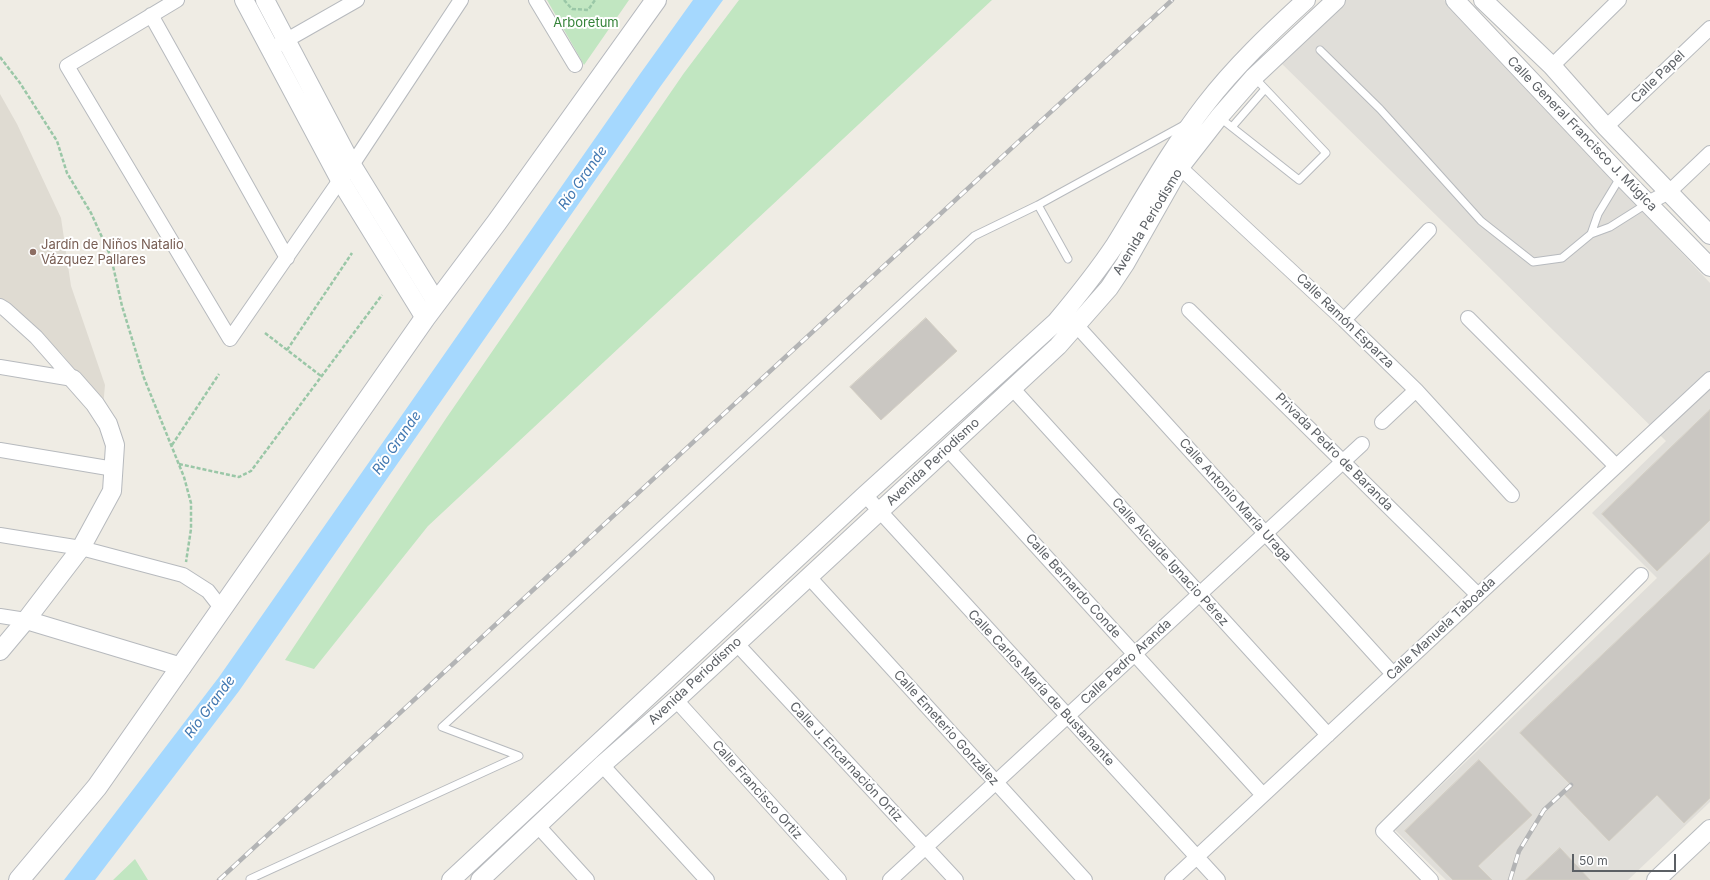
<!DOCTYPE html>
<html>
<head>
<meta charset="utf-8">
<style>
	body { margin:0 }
	#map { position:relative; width:1710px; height:880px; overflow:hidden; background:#efece4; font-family:Inter,sans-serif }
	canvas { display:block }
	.scale { position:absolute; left:1572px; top:854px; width:104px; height:18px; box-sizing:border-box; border:2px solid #5c6065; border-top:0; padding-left:5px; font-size:12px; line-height:14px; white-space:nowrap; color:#5c6065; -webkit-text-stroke:3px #fff; paint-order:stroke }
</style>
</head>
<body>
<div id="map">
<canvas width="1710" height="880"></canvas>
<div class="scale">50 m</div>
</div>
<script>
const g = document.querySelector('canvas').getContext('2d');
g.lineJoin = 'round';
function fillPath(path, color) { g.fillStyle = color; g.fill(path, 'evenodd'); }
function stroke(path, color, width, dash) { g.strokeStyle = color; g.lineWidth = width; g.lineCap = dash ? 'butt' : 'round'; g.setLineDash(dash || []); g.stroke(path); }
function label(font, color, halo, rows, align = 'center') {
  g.font = font + ' Inter,sans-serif'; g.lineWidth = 4; g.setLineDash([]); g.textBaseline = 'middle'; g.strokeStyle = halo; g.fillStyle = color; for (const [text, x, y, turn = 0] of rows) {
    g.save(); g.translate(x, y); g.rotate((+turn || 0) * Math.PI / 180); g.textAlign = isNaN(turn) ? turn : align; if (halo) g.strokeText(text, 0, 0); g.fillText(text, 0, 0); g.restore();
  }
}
fillPath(new Path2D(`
	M1342,0h102l266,283v519l-82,78h-182l-51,-50 262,-252 -65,-65 74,-72 -388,-381z`), '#e0ded9');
fillPath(new Path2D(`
	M0,94l17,30 44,94 10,68 34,99 -2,22 -40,-52 -63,-55z`), '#dfdbd2');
fillPath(new Path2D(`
	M547,0h82l-45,65z
	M739,0h253l-564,526 -114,143 -29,-9 162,-243 237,-344z
	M135,859l13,21h-35z`), '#c1e6c1');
fillPath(new Path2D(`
	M693,0h30l-63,87 -421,604 -144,189h-31l155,-203 421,-603z`), '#a5d8fe');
const building = new Path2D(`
	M926,318l31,33 -76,69 -31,-33z
	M1710,410v110l-53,51 -55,-57z
	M1710,553v245l-26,25 -27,-28 -48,46 -45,-47 8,-8 -52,-53z
	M1479,760l53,55 -54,51 14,14h-39l-48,-49z
	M1560,848l30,32h-64z`);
fillPath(building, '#cac7c2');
stroke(building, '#d3cec3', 1);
const service = new Path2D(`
	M1320,50l60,59 101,112 52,41 29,-4 29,-24 19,-7 38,-24
	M1219,117l80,63 27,-27 -72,-76
	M1232,127l33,-38
	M1038,205l30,54
	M1591,234l7,-20 23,-38
	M250,879l269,-123 -77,-29 532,-491 64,-31 146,-80`);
const minor = new Path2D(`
	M177,0l-110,66 163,273 110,-159 12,-15 109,-165
	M536,0l39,65
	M151,15l136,243
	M278,45l79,-45
	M1552,66l67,-66
	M1606,127l104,-99
	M1173,161l171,159 72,70 96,105
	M1648,203l21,-11 41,-39
	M0,306l5,3 31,28 37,42
	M1189,310l289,285
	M1468,318l148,148
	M1344,320l85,-90
	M1077,326l316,348
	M0,367l73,12
	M1012,388l316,347
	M1382,422l34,-32
	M947,448l316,347
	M0,450l114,19
	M865,495l353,385
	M0,535l81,13 102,27 25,16 14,18
	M808,576l277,304
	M0,616l26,4
	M736,643l220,237
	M676,700l163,180
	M602,765l105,115
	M538,826l49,54
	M890,880l472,-436
	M1172,880l538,-501
	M1431,880l-48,-49 258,-256`);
const tertiary = new Path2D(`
	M244,0l96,180 85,138
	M265,0l87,165 85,138
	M1455,0l166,176 89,91
	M1483,0l69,66 54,61 104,108
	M26,620l156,47
	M0,651l26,-31 55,-72 31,-57 3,-46 -7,-21 -13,-20 -22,-25
	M451,880l414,-385 191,-173c20,-24 41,-50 59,-77 29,-47 56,-96 90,-140 30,-39 65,-72 101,-105
	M480,880l122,-115 74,-65 382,-354 51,-58 16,-24 55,-97 39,-50 35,-40 82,-77
	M1656,880l54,-51`);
const secondary = new Path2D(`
	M19,880l78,-93 328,-469 72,-96 159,-222`);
stroke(service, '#b7babe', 9);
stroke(minor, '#b7babe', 16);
stroke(tertiary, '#b7babe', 20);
stroke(secondary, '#b6b9be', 22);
stroke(new Path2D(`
	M564,0l8,9 16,1 7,-10
	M0,57l20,26 37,58 10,32 24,40 20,44 11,49 22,72 40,99 7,26v26l-5,33
	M265,333l56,43
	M287,350l65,-97
	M172,445l47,-71
	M179,464l60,13 12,-6 131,-176`), '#9ac7a7', 2.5, [4, 2]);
stroke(service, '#fff', 7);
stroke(minor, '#fff', 14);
stroke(tertiary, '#fff', 18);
stroke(secondary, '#fff', 20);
const rail = new Path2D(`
	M219,880l953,-880
	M1510,880l9,-29 25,-41 27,-25`);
stroke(rail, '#b3b4b5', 4.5);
stroke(rail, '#fff', 3, [9]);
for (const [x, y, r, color] of [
	[33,252,4,"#8d6e63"]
]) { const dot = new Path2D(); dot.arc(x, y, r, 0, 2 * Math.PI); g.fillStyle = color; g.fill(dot); stroke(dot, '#fff', 1.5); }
label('13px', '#358339', '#fff', [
	["Arboretum",586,23]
]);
label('13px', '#5c6065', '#fff', [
	["Calle Papel",1658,77,-44],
	["Calle General Francisco J. Múgica",1582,134,46],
	["Avenida Periodismo",1148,222,-59],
	["Calle Ramón Esparza",1345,321,44],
	["Privada Pedro de Baranda",1334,452,45],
	["Avenida Periodismo",933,462,-43],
	["Calle Antonio María Uraga",1235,500,48],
	["Calle Alcalde Ignacio Pérez",1170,562,48],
	["Calle Bernardo Conde",1073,586,48],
	["Calle Manuela Taboada",1441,629,-43],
	["Calle Pedro Aranda",1126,662,-43],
	["Avenida Periodismo",695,681,-43],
	["Calle Carlos María de Bustamante",1041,688,47],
	["Calle Emeterio González",946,728,48],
	["Calle J. Encarnación Ortiz",846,762,47],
	["Calle Francisco Ortiz",757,790,48]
]);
label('13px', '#785e54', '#fff', [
	["Jardín de Niños Natalio",41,245],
	["Vázquez Pallares",41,260]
], 'left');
label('italic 14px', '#4278b1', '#fff', [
	["Río Grande",583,178,-55],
	["Río Grande",397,443,-55],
	["Río Grande",210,707,-53]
]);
</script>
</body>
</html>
